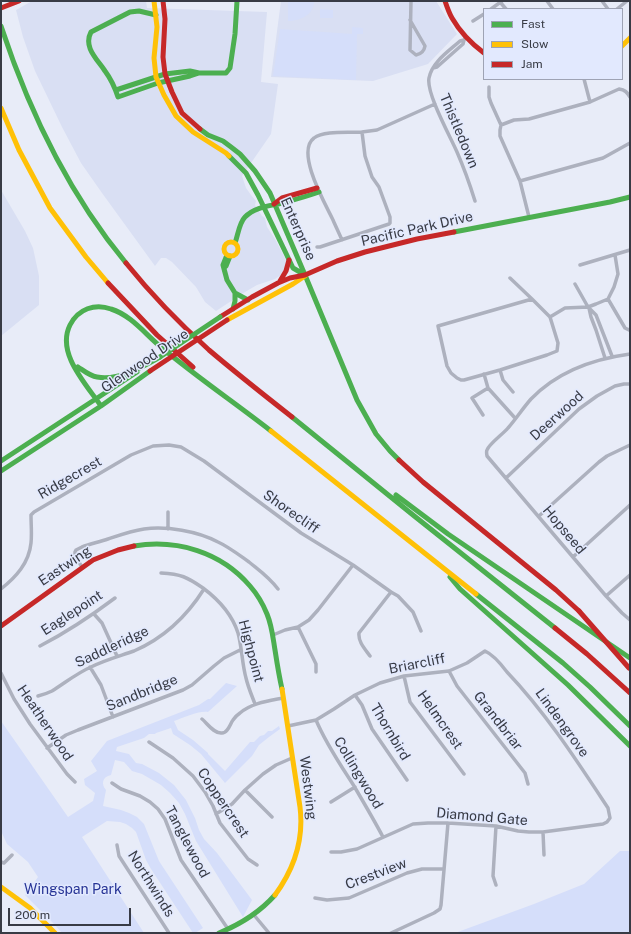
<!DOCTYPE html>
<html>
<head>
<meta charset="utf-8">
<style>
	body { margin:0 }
	#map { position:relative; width:631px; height:934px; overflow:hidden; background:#e8ecf8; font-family:"Public Sans",sans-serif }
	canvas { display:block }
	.frame { position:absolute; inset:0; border:2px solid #383b45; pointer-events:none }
	.legend { position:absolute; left:483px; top:8px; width:140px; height:72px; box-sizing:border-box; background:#e2e9fe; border:1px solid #9ea3b4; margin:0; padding:5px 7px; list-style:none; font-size:12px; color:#383b45 }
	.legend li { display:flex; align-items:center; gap:8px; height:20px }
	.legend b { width:20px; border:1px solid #9ea3b4 }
	.scale { position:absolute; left:8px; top:908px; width:123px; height:18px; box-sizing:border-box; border:2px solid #383b45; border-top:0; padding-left:5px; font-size:12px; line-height:14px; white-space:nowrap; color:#383b45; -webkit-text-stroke:3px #e2e9fe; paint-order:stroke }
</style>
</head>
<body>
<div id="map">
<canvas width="631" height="934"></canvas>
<div class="frame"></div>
<ul class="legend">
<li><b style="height:5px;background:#4caf50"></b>Fast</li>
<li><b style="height:5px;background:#ffc107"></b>Slow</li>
<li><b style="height:5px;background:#c62828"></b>Jam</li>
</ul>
<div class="scale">200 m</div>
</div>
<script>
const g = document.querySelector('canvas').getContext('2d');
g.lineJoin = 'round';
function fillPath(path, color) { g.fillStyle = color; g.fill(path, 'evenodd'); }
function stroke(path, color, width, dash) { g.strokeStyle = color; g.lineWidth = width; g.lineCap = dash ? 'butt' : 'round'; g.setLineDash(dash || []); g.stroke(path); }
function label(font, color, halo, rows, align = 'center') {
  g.font = font + ' "Public Sans",sans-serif'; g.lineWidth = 3; g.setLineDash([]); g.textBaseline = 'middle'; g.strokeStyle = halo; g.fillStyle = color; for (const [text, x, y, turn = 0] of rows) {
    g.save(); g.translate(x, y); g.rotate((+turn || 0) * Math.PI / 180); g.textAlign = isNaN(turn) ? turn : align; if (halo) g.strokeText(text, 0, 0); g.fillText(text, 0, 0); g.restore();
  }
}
fillPath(new Path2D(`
	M32,1h114l1,7 120,4 -6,70 17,2 -7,50 -29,42 4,12 5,7 5,6 -1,4 7,11 3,2 2,9 8,12 11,21v8l-5,7 -6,4 -18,6 -12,7 -29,19 -11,-9 -9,-15 -24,-25 -6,-4h-5l-6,8 -53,-73 -21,-30 -19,-36 -27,-56 -12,-34 -7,-27z
	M281,1h155l21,33 -29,30 -55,17 -102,-4z
	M1,190l24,41 8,17 6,28v29l-38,31z`), '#d9dff3');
fillPath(new Path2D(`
	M288,1h26c0,14 -14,20 -26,20z
	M320,9l13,1v8h-13z
	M352,27l11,1v6h-6l-1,46 -83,-4 7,-47 72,5z
	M226,683l11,3 -29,26c-8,-2 -26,6 -34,9l4,9 15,10 15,13v1l17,17 25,-29h4l6,-6 4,-1 4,-4h4l7,-5 1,3 -11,8 -10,8 -7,11 -27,27 -24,-29 -11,-9 -17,-11 -2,-6 -15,5 -1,1h-6l-5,4 -27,9 -1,4 13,3 7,9 6,1 17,9 15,12 12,15 9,18 4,12 5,9 13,14 35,47 -9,17 -47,-76 -11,-27 -6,-11 -9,-10 -9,-8 -19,-11 -10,-3 -8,-9 -9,-2 -4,15c-9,2 -10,9 -5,15l-3,16 18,4 8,3 8,4 7,7 15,37 44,67 -8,5h-2l-42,-64 -5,-9 -10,-28 -4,-4 -6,-4 -6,-2 -13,-1 -25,16 62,96h-82l-8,-9 -29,-29 13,-18 -10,-15 -21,-18 -6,-13v-110l67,96 25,-16 2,-8 -10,-8 -1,-6 13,-8 -6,-10 16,-20 92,-36 9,-6h2z
	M620,851h10v82h-175l79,-29 50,-20z`), '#d5defa');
stroke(new Path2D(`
	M547,1l6,8
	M602,1l6,8
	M500,2l6,7
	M491,9l11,-8
	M617,9l10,-8
	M410,20l15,26c-1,6 -4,8 -9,9l-6,-5 1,-49
	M473,21l11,-7
	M466,37l-2,3 -4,1c-11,10 -28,21 -31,37 -3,15 21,58 28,74 7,16 13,33 18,49
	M433,68l4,-1 26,-23 1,-4
	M584,79l6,23
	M489,87v10l2,6 10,22 -1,5v6l20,45 9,36
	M501,125l13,-5 15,-1 61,-17 29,-13c6,1 8,3 11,8
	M362,132l15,-2 58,-26
	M520,181l83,-23 27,-15
	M317,247h3l69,-23 1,-1v-6l-11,-30 -7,-10 -7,-21 -3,-24c-13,1 -38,-2 -48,6 -19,14 12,67 19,82 3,7 6,13 9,20
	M580,265l50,-15
	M510,278l22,21
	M575,284l13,23 8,8 16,41
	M608,299l17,29 4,2 1,-1
	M589,308l2,9 5,13 9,28
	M550,317l-18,-18 -94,27 9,40 4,7 6,5 4,2h3l36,-10 47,-15 10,-4 1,-8 -8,-26 15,-9 23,-1 8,-3 12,-5 6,-12 4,-13 -3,-19
	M630,354c-37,5 -72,17 -99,45 -8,9 -15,20 -23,29 -5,6 -19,16 -21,22 -1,2 0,5 0,6l119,140 16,17 8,7
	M500,370l3,10 10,12
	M484,374l4,14 27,30
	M483,415l-11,-17 16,-10
	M506,478l73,-69 18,-13 18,-10 9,-2h6
	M539,516l60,-54 8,-6 23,-11
	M168,529v-17
	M573,557l57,-52
	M82,567l-7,-11v-4l1,-2 6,-3c8,-3 17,-5 26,-8 12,-4 23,-8 36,-10 23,-3 53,2 74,13 11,5 21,13 31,20 11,9 20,15 29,27
	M161,573c20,1 26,4 42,15 16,12 29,26 35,45 4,14 4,31 8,45 2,9 6,18 9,26
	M1,589c15,-12 28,-26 30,-46 1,-9 0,-18 0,-28l3,-3 97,-57 22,-9 16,-1 12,2 23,14 97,72 52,32 38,27 7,4 15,16 8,19
	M606,596l24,-21
	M94,614l8,9 15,33
	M298,627l18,37v8
	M273,635l12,-5 13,-3 11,-7 9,-10 35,-45
	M40,646c27,-14 51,-30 75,-48
	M370,656c-5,-7 -12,-14 -11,-23l32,-41
	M90,667l11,18 12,32
	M449,671l8,15 68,87 3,11
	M1,673l13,26 16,25 37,50 8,8
	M404,676l6,26 54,72
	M355,695l7,10 10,24 35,51
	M38,696c4,-1 10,-3 14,-5 13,-8 25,-18 39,-24 14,-7 29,-11 43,-16 30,-13 53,-35 70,-62
	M202,719c5,4 12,15 20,14 6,0 8,-9 11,-13 2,-3 4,-5 7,-7 12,-10 28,-12 43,-15
	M316,720c10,24 24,44 38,66 10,17 20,34 29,51
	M288,726l28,-6 18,-11 21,-14 25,-12 24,-7 45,-5 18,-8 18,-12c9,4 16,13 22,21 39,41 70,89 101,136l2,10 -3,4 -4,2 -60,8h-14l-11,-1 -22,-5 -48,-3h-20l-15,1 -56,25 -16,3h-10
	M149,742l24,16 20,18 12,16 8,14 7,17 28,36 9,6
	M47,748l19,-13 12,-5 105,-40 9,-5 22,-19 10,-8 16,-8
	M112,783l9,6 19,7 10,6 8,7 7,10 16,41 47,69
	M245,790l27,27
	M331,802l24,-15
	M216,814l16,-10 13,-14 18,-16 13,-9 16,-7
	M496,826l-3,50 3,9
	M543,832l1,23
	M117,845l2,11 50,77
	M1,862l3,1 8,-8
	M315,898l12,2 22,-2 58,-25 15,-4h22
	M254,915l15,18
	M391,933l43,-20 6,-4 1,-4 7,-82`), '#adb1be', 3.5);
stroke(new Path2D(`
	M156,15l-17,-4 -9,1 -39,20c-8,15 6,27 14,39 6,8 10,17 13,26l40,-14 32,-7 9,-3
	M1,26c28,85 68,168 125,237
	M116,90l49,-16 25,-3 9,2h27l4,-5 5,-34 2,-33
	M200,129l8,6 15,6 8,6 9,7 15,17 15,22 35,82
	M229,156l17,17 12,22 35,73 12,7
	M454,232l156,-30 20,-5
	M235,243c3,-8 4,-20 10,-26 11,-11 27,-11 41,-15 11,-3 22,-6 33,-10
	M227,255l-4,10 4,15 8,13 13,7
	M224,268l2,-2 4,-10
	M305,275l52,125 19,34 14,17 9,9
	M233,309l2,-8v-8
	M78,367c6,4 12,9 19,10 22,4 45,-10 63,-20
	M101,406c-15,-22 -45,-53 -31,-81 8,-16 25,-22 41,-16 20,6 35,26 51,39 35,29 73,55 109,83
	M292,417l121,98 142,113
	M1,461l136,-89
	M1,471l100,-65 49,-35
	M396,495l52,39 182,124
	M134,546c43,-7 87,6 116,40 7,8 13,18 17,28 5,12 6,24 8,36 2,13 4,26 7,39
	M450,577l10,12 108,96 62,61
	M476,594l87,69 27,24 40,39
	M219,933c22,-9 40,-20 56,-38`), '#4caf50', 5);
stroke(new Path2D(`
	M154,1l3,26 -3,31 2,19 8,18 12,21 17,16 33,21 3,3
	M622,46l8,-8
	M1,108l18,42 31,58 36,49 22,26
	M224 249a7 7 0 1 1 14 0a7 7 0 1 1-14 0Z
	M227,320l66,-36 12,-8
	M271,431l205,163
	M1,887l29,21 25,25
	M275,895c19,-26 29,-56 25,-88l-18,-118`), '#ffc107', 5);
stroke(new Path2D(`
	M163,1l2,18 -2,38 2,17 7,18 10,21 18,16
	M445,1c2,6 4,12 7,17 8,14 20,26 32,35
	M1,8l18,-7
	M274,204l8,-6 35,-10
	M126,263c25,31 53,60 83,87 27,23 55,45 83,67
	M280,281l6,-10 3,-11
	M108,283l49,52 36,32
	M220,317l32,-20 26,-14 12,-5 15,-3 32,-14 28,-9 52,-13 37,-7
	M399,460l24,22 133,108 23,21
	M1,626l92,-66 25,-10 16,-4
	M555,628l32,26 43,39`), '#c62828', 5);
stroke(new Path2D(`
	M160,357l60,-40`), '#4caf50', 5);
stroke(new Path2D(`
	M150,371l77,-51
	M579,611l50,57`), '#c62828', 5);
label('14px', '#383b45', '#e2e9fe', [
	["Thistledown",459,131,67],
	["Enterprise",298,229,66],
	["Pacific Park Drive",417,229,-13],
	["Glenwood Drive",145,361,-34],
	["Deerwood",557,416,-42],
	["Ridgecrest",70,478,-30],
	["Shorecliff",291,512,35],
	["Hopseed",564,530,50],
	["Eastwing",65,566,-34],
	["Eaglepoint",72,613,-33],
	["Saddleridge",112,647,-25],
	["Highpoint",251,651,75],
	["Briarcliff",417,664,-11],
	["Sandbridge",142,693,-22],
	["Helmcrest",440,720,55],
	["Grandbriar",498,721,52],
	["Heatherwood",45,723,56],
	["Lindengrove",562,723,54],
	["Thornbird",390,732,59],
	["Collingwood",358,773,59],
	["Westwing",308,788,83],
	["Coppercrest",223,803,56],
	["Diamond Gate",482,817,5],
	["Tanglewood",187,842,62],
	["Crestview",376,874,-21],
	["Northwinds",151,884,58]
]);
label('14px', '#273496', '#e2e9fe', [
	["Wingspan Park",73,890]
]);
</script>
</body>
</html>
